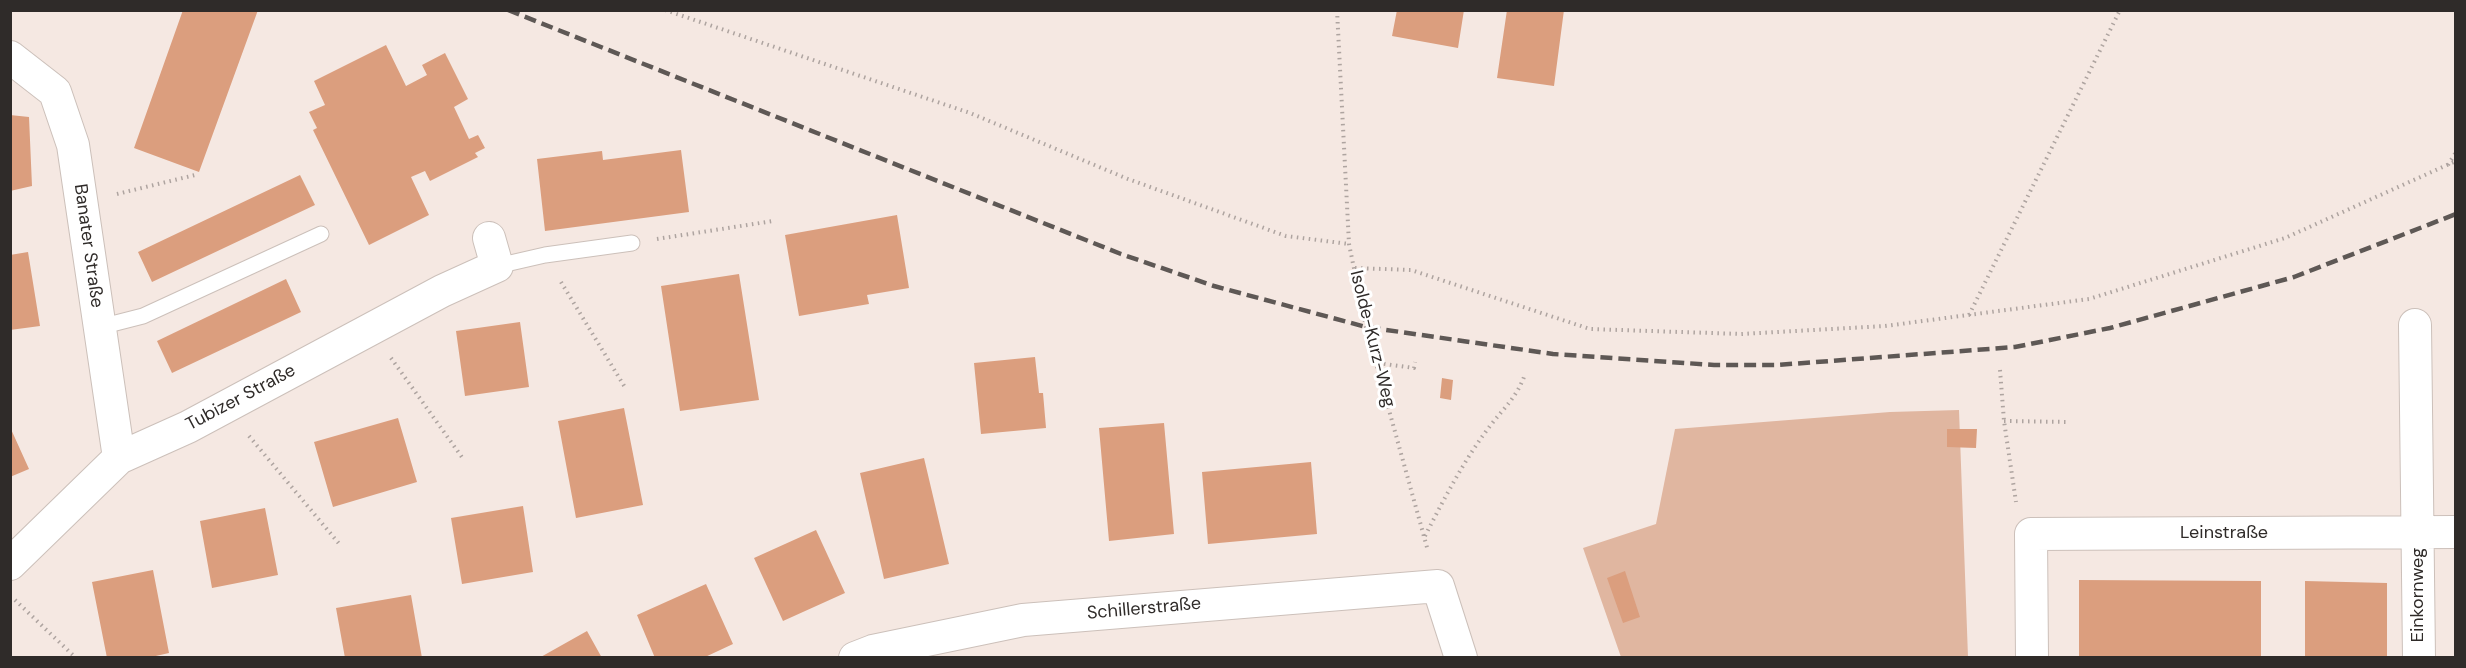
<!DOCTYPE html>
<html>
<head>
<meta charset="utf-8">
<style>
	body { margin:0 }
	#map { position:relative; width:2466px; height:668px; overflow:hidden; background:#f5e8e2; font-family:"DM Sans",sans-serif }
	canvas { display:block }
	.frame { position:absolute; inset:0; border:12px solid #2f2b29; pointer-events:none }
</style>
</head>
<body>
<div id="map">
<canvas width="2466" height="668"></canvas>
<div class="frame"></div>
</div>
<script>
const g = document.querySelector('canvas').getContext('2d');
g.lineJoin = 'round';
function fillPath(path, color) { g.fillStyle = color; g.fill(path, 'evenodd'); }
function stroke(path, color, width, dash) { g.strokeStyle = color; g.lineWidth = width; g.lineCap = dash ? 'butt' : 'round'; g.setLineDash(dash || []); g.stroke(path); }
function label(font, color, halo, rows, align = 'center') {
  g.font = font + ' "DM Sans",sans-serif'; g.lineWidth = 6; g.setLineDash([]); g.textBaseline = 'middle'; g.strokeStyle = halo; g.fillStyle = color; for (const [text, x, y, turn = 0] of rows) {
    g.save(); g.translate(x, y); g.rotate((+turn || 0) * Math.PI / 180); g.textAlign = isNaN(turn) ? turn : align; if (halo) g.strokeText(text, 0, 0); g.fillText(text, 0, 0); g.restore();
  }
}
fillPath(new Path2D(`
	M1959,410l9,247h-347l-38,-109 73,-24 19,-95 215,-17z`), '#e0b6a0');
fillPath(new Path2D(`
	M183,10h75l-59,162 -65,-24z
	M1397,10h67l-6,38 -66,-12z
	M1507,10h57l-10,76 -57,-8z
	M386,45l20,41 21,-11 -5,-10 23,-12 23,46 -14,8 15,32 9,-4 7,13 -10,5 3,4 -48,24 -5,-10 -14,6 18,38 -60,30 -56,-115 4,-2 -8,-16 16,-7 -11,-24z
	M10,115l19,2 3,69 -22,5z
	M681,150l8,62 -144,19 -8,-72 65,-8 1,9z
	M300,175l15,30 -163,77 -14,-30z
	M897,215l12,73 -42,7 2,9 -70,12 -14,-81z
	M28,252l12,74 -30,4v-75z
	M739,274l20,126 -79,11 -19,-125z
	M286,279l15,33 -129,61 -15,-32z
	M520,322l9,65 -64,9 -9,-65z
	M1035,357l4,36h4l3,35 -65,6 -7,-71z
	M1442,378l11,2 -2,20 -11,-2z
	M624,408l19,97 -67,13 -18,-97z
	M398,418l19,64 -84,25 -19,-65z
	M1164,423l10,111 -65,7 -10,-113z
	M10,427l19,42 -19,8z
	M1947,429h30l-1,19 -29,-1z
	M924,458l25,106 -65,15 -24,-106z
	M1311,462l6,72 -109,10 -6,-72z
	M523,506l10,66 -71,12 -11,-66z
	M265,508l13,67 -66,13 -12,-67z
	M816,530l29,63 -62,28 -29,-63z
	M153,570l16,83 -22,5h-40l-15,-76z
	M1625,571l15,46 -17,6 -16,-45z
	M2079,580l182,1v77h-182z
	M2305,581l82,2v75h-82z
	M706,584l27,60 -30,14h-48l-18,-43z
	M411,595l11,63h-77l-9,-50z
	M587,631l15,27h-63z`), '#db9e7e');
const service = new Path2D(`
	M497,266l48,-11 87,-12
	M100,327l43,-11 178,-82`);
const minor = new Path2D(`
	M10,57l45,35 18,53 46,313
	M2415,325l4,333
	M10,564l109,-106 69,-31 254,-136 55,-25 -8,-28
	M855,658l18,-7 150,-31 415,-34 23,72
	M2032,658l-1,-124 425,-2`);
stroke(service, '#ccc0ba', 17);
stroke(minor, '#ccc0ba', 34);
stroke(new Path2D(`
	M665,10l305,103 158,66 158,57 63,8
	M1337,10l12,234 17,83 62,224
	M2448,165l8,-13
	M117,194l78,-19
	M657,239l116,-18
	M1355,268l56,2 179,59 151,5 144,-8 204,-27 196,-61 171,-77
	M561,282l65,107
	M1969,315l151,-305
	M391,358l73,102
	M1378,363l36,5 1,-6
	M2000,370l4,51 12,81
	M2004,421l66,1
	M249,436l92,110
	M1425,536c19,-37 39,-76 65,-110 13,-17 26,-28 34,-49
	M15,600l61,58`), '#aea4a0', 4, [1.5, 4.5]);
stroke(service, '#fff', 15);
stroke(minor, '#fff', 32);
stroke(new Path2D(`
	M508,10l613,244 93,32 152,41 187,27 161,11h63l238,-18 95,-19 184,-51 162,-63`), '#5e5855', 4.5, [12, 6]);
label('18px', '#2f2b29', '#fff', [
	["Banater Straße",88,246,82],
	["Isolde-Kurz-Weg",1372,339,76],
	["Tubizer Straße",241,398,-28],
	["Leinstraße",2224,533],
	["Einkornweg",2418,595,-90],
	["Schillerstraße",1144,609,-5]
]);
</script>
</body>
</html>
